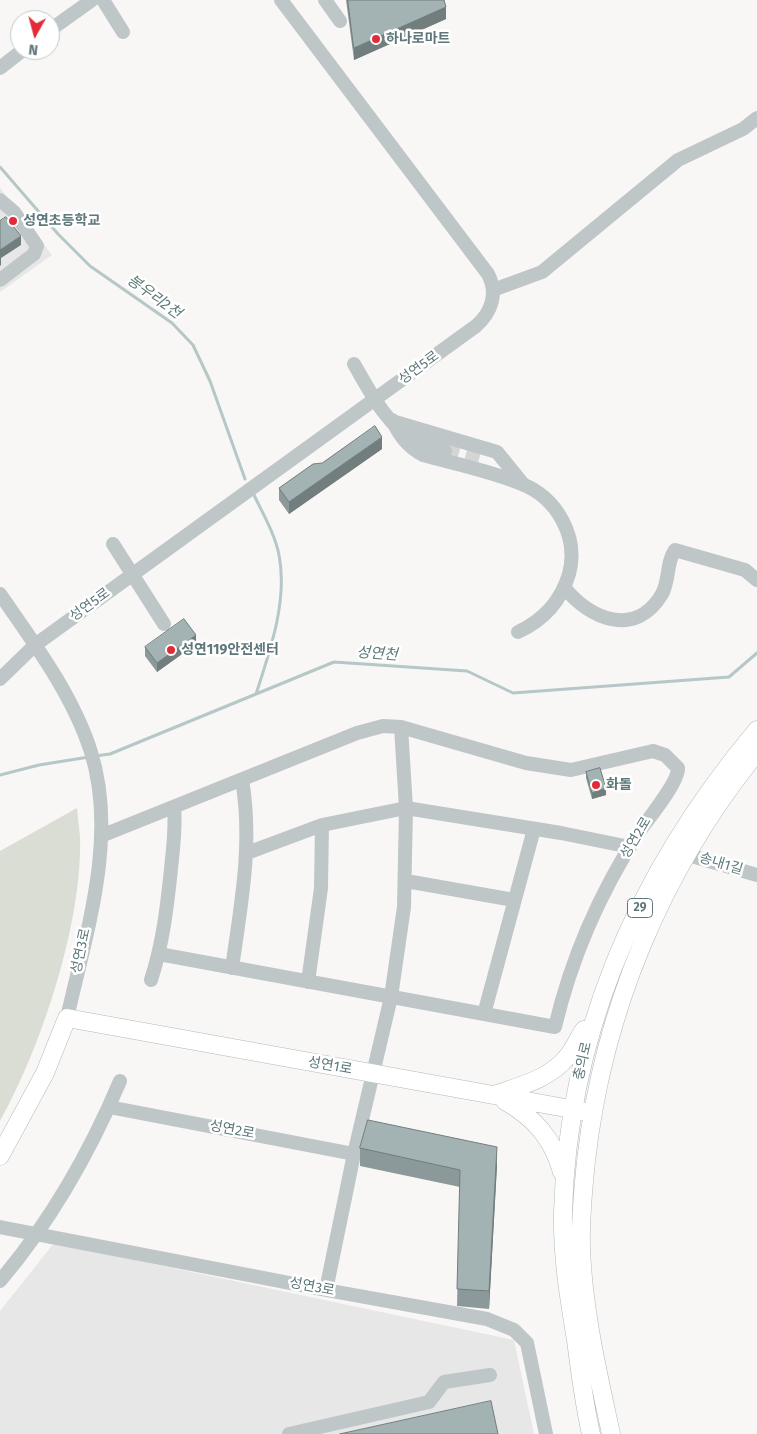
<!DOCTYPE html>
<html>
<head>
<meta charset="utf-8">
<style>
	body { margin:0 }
	#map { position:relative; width:757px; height:1434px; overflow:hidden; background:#f8f7f5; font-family:"Fira Sans",sans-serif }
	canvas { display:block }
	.north { position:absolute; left:10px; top:10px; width:50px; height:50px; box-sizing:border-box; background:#fff; border:1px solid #bfc9ca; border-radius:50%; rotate:187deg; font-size:14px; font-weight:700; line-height:20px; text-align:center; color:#5e777a }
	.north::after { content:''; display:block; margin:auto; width:18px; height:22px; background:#e32a38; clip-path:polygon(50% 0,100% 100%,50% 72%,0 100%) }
</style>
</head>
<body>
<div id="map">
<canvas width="757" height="1434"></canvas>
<div class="north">N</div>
</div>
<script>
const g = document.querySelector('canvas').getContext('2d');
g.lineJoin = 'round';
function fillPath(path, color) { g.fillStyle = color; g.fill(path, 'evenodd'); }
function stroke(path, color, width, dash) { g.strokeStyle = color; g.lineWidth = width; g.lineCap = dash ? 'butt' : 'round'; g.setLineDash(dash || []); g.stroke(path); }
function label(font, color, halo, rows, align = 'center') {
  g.font = font + ' "Fira Sans","Noto Sans KR",sans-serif'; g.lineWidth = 5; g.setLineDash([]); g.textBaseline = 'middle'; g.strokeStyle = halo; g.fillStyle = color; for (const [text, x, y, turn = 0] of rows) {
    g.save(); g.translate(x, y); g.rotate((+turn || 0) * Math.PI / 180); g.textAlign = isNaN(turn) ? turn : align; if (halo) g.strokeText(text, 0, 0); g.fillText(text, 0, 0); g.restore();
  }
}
fillPath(new Path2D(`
	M0,188l52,67 -52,37z
	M54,1243l460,97 20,94h-534v-123z`), '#e6e7e6');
fillPath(new Path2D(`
	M77,808c1,14 4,28 3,42 -1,82 -40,200 -80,271v-270z`), '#daddd4');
stroke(new Path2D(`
	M0,167l58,67 32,32 82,57 21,22 17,36 35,98
	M254,495c9,19 21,39 25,60 9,45 -9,96 -23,139
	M95,756l15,-2 224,-92 133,9 46,22 216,-16 28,-24
	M0,775l39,-10 50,-8`), '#b5c7c6', 3);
stroke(new Path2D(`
	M445,451l38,10`), '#d2d7d6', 14, [14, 7]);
const major = new Path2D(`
	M494,1095c26,-9 56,-16 74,-39 7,-8 10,-18 16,-26
	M505,1101c30,17 48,38 57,71
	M0,1156l45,-83 22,-55 515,93
	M591,1434c-7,-31 -11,-62 -15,-94 -7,-42 -14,-84 -13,-128 5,-184 77,-342 194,-482
	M611,1434c-13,-61 -28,-124 -30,-186 -1,-29 2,-58 5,-87 17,-150 76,-292 171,-409`);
stroke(major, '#b0b9ba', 19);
stroke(new Path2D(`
	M103,0l20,32
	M325,0l15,21
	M50,30l42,-30
	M0,68l23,-18
	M0,200l14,12 23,34 -3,8 -34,26
	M493,290l49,-18 136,-112 65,-31 14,-11
	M354,364c15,26 33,62 61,77 9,4 20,7 30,10
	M392,420c8,16 15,26 31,35 33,9 68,16 99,29 35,14 57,53 47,90 -8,27 -25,46 -51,58
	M392,421l105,31 26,32
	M113,544l51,80
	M564,587c26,33 72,51 98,7 8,-15 4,-31 13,-44l70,20 12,10
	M0,594c34,49 73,101 91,158 27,86 -5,181 -24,266
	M0,679l35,-34 441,-319c16,-14 22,-33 12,-52l-207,-274
	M101,836l256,-103 26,-7 18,1 125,36 45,7 82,-19 12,4 13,13c1,14 -30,51 -39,64 -38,59 -68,127 -84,195l-396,-73
	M247,853l75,-28 84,-17 155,25 69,14
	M685,854l72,21
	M406,881l108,19
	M232,968c9,-64 21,-125 10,-188
	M151,980c12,-37 16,-73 20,-111 2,-21 5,-41 3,-62
	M308,982l13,-94 1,-63
	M484,1014l50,-185
	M109,1107l245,47
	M0,1227l326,63 161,29 27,11 13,13 19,91
	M0,1281c50,-59 90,-129 120,-200
	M326,1290l28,-136 37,-157 13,-90 2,-99 -5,-81
	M289,1434l140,-32 15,-20 46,-7`), '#bfc6c8', 14);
stroke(major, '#fff', 18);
fillPath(new Path2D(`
	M346,0h98l2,19 -92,41z
	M382,449l-93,65 -10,-14v-12l43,-25z
	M196,644l-39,28 -12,-16v-9z
	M586,772l20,23 -14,4 -6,-21z
	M360,1148l137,17 -8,144 -32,-3 3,-119 -100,-21z`), '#8c999a');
fillPath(new Path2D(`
	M446,7v12l-92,41v-12z
	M21,236v9l-20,13v7l-1,1v-16z
	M382,437v12l-93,65v-12z
	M196,635v9l-39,28v-9z
	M606,788v7l-14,4v-6z
	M497,1147v18l-8,144v-18z`), '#727d7d');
const building = new Path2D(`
	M348,0h96l2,7 -92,41z
	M6,217l15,19 -21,14v-29z
	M375,426l7,11 -93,65 -10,-14 34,-24 9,-1z
	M184,619l12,16 -39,28 -12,-16z
	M600,768l6,20 -14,5 -6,-21z
	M368,1120l129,27 -8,144 -32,-2 3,-119 -100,-22z
	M491,1401l7,33h-158z`);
fillPath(building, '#a3b2b3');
stroke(building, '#727d7d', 1);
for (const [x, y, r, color] of [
	[376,39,5,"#e32a38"],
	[13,221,5,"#e32a38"],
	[171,650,5,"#e32a38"],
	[596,785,5,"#e32a38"]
]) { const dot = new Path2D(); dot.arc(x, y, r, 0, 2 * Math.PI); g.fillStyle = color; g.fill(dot); stroke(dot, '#fff', 2); }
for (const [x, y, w] of [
	[640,908,25]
]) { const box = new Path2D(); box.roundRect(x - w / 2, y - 9.5, w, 19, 4); g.fillStyle = '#fff'; g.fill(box); stroke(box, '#5e777a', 1); }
label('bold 12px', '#5e777a', null, [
	["29",640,908]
]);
label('bold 14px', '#5e777a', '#fff', [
	["하나로마트",386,39],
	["성연초등학교",23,221],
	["성연119안전센터",181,650],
	["화돌",606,785]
], 'left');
label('14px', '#5e777a', '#fff', [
	["성연5로",419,368,-36],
	["성연5로",90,605,-36],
	["성연2로",636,838,-59],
	["송내1길",721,864,17],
	["성연3로",81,951,-78],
	["충의로",583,1061,-77],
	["성연1로",330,1066,10],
	["성연2로",232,1130,11],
	["성연3로",312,1287,11]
]);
label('italic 15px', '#5e7b79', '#fff', [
	["봉우리2천",154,297,36],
	["성연천",377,654,4]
]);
</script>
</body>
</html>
